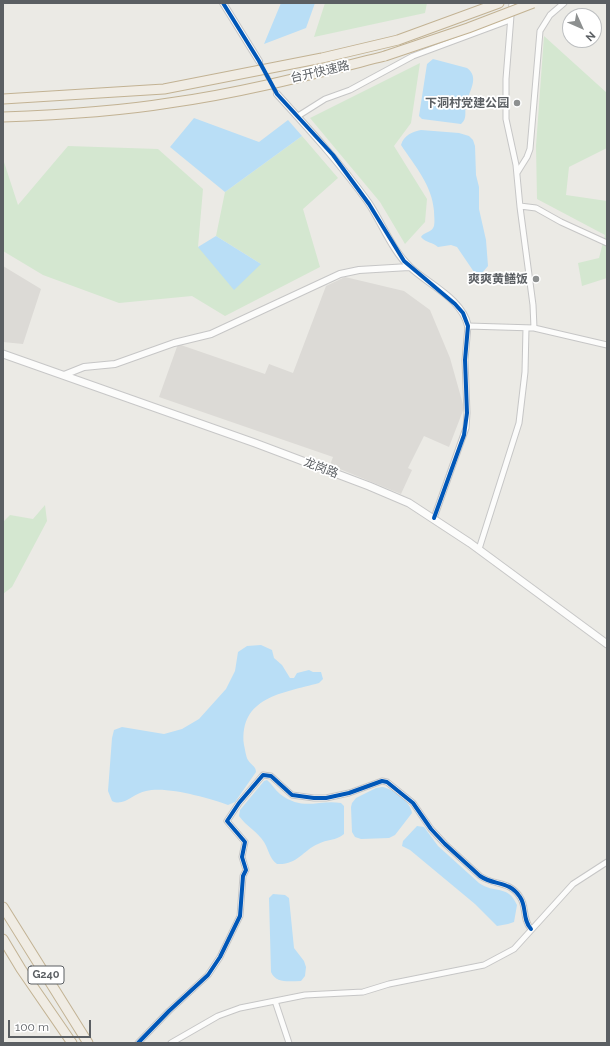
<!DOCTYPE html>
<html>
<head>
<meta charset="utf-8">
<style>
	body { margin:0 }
	#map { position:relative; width:610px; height:1046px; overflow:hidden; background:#ebeae5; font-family:Raleway,sans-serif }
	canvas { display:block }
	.frame { position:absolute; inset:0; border:4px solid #5b5f63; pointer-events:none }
	.north { position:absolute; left:562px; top:8px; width:40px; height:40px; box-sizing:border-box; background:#fff; border:1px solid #bdbfc1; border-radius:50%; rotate:135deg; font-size:11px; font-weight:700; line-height:16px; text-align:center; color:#5b5f63 }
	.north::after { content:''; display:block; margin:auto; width:14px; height:18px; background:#8d9090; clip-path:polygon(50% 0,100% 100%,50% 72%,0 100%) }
	.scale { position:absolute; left:8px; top:1020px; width:83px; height:18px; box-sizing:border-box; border:2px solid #5b5f63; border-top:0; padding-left:5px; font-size:12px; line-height:14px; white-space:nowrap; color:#5b5f63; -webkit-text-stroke:3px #fff; paint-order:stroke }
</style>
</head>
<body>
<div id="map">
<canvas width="610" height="1046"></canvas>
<div class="frame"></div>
<div class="north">N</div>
<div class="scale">100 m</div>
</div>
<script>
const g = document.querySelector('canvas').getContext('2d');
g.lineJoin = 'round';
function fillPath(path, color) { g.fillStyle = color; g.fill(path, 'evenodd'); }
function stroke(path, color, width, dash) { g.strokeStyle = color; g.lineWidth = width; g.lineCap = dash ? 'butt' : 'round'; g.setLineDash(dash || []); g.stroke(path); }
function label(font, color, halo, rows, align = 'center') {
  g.font = font + ' Raleway,"Noto Sans SC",sans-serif'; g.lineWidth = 3.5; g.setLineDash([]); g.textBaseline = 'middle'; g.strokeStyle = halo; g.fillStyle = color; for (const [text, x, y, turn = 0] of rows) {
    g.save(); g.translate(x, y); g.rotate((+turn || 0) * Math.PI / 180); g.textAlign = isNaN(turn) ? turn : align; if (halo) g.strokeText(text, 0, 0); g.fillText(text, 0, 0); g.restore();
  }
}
fillPath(new Path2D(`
	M3,266l38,23 -18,55 -20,-2z
	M345,277l59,14 26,19 20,48 14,50 -15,39 -25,-11 -16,32 4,2 -11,24 -71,-29 3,-8 -174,-60 19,-53 87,30 4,-10 24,9 33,-87z`), '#dcdad6');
fillPath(new Path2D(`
	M325,3h102l-2,10 -111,24z
	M544,36l63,57v55l-38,19 -3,28 41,6v77l-25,8 -4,-23 21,-5 6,-23 -68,-36 -1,-53z
	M420,63l-9,60 -17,23 33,53 -2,23 -20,22 -25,-42 -70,-84z
	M302,136l36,42 -35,31 17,58 -95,49 -33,-20 -73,7 -76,-28 -40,-24v-92l15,46 50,-59 90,3 45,40 -5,58 63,17 -45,-28 9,-44z
	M45,505l2,16 -35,66 -9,7v-72l7,-7 23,4z`), '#d4e7d0');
fillPath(new Path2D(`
	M281,3h34l-9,25 -42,16z
	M433,59l34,9c13,9 2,24 -1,35 -2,9 2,15 -5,21l-39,-5 -3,-3 8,-52z
	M194,118l65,24 29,-22 14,16 -77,56 -55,-45z
	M421,130l38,3 10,3 4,4 2,6 1,29 3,12v22l7,31 2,26 -6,7 -8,-1 -17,-25 -6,-2 -13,2c-5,-5 -12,-4 -17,-10 2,-5 11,-4 13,-11 1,-5 0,-10 0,-15 -2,-26 -19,-45 -33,-66 3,-10 11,-13 20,-15z
	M216,236l45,28 -27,26 -36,-43z
	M261,645l11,5 2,8 8,7 8,13h4l3,-5 12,-3 4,2h8l2,7 -4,4c-36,10 -80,14 -75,62 1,4 2,12 4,15 3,5 8,6 8,12l-21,30 -7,3c-20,-7 -61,-19 -82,-14 -12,2 -22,16 -34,10l-4,-10 4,-53 2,-8 8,-3 42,7 18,-5 17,-10 27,-30 9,-18 3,-19 9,-6z
	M267,780c5,4 8,10 13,14 24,18 38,5 61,9l3,3v28c-8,7 -17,5 -26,10 -16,7 -20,21 -41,20 -8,-6 -8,-14 -13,-22 -6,-10 -18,-16 -25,-26l1,-6 24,-29z
	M382,787c10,1 29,15 30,26l-17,22 -6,3 -28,1 -6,-2 -3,-5 -1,-25 1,-4 4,-5 20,-10z
	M417,826l7,1 14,19 41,37c15,11 29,1 38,22l-3,17 -6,2 -11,2 -22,-22 -65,-54 -8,-4 1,-5z
	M273,894l12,1 4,3 5,50 10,13 2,6 -1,9 -4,5c-11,0 -25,3 -30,-9l-2,-74z`), '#b9def6');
stroke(new Path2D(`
	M259,61l18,33`), '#c7c7c4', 5, [5, 2.5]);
const minor = new Path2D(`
	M512,3l-6,76v40l10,46 4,42 13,98 1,23
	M298,116l27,-17 25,-9 63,-34 97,-36
	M517,173l10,-16 3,-8 10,-118 10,-16 14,-12
	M520,206l16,2 25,14 46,21
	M434,518l32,-90 1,-15 -2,-53 3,-34 66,2 73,17
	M479,549l40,-126 6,-51 1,-44
	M275,1001l14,42
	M138,1043l31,-32 39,-36 12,-18 20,-41 3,-40 3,-6 -4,-13 3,-15 -18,-21 12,-18 24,-28 8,1 21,19 22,3h12l23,-5 33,-12 5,1 26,21 18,26 14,15 35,32c14,10 29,4 40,21 7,10 2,22 11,32
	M171,1043l47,-27 22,-8 65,-13 58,-3 26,-8 95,-19 30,-16 59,-65 34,-22`);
const tertiary = new Path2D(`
	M223,3l36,58
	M277,94c32,35 63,69 91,108 13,19 24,48 41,64 18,18 53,32 59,60
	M64,375l20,-8 31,-3 59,-21 37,-9 129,-60 19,-4 50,-3`);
const secondary = new Path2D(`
	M3,354l252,89 114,43 40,17 61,40 137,101`);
const trunk = new Path2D(`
	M3,99l161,-10 158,-31 76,-18 101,-37
	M3,117c55,-2 111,-5 166,-14 73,-10 144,-29 216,-47
	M3,907l85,136
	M3,939l18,30 51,74`);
stroke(minor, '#c6c6c6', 7);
stroke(tertiary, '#c6c6c6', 8);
stroke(secondary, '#c7c7c7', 9);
stroke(trunk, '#c2b293', 11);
stroke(minor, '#fcfcfb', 5);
stroke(tertiary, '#fcfcfb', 6);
stroke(secondary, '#fcfcfb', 7);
stroke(trunk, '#f0ece4', 9);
const trunkBridge = new Path2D(`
	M385,56l83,-28 65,-25`);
stroke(trunkBridge, '#c2b293', 11, []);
stroke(trunkBridge, '#f0ece4', 9);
stroke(new Path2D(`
	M223,3l36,58 18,33 56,61 36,49 35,57 51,43 8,9 5,13 -3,34 2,53 -3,22 -30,83
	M138,1043l31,-32 39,-36 12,-18 20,-41 3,-40 3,-6 -4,-13 3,-15 -18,-21 12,-18 24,-28 8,1 21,19 22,3h12l23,-5 33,-12 5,1 26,21 18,26 14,15 35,32c14,10 29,4 40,21 7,10 2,22 11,32`), '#0057b8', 4);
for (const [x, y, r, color] of [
	[517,103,4,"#8d9090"],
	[536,279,4,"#8d9090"]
]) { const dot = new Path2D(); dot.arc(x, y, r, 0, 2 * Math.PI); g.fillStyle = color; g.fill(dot); stroke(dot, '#fff', 1.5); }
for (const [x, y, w] of [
	[46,975,36]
]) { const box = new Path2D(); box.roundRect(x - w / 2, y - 9, w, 18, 3); g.fillStyle = '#fff'; g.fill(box); stroke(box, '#5b5f63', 1); }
label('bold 11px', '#5b5f63', null, [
	["G240",46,975]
]);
label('12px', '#5b5f63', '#fff', [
	["台开快速路",320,72,-13],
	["龙岗路",321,468,21]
]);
label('bold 12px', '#5b5f63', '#fff', [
	["下洞村党建公园",509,103],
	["爽爽黄鳝饭",528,279]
], 'right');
</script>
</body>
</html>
